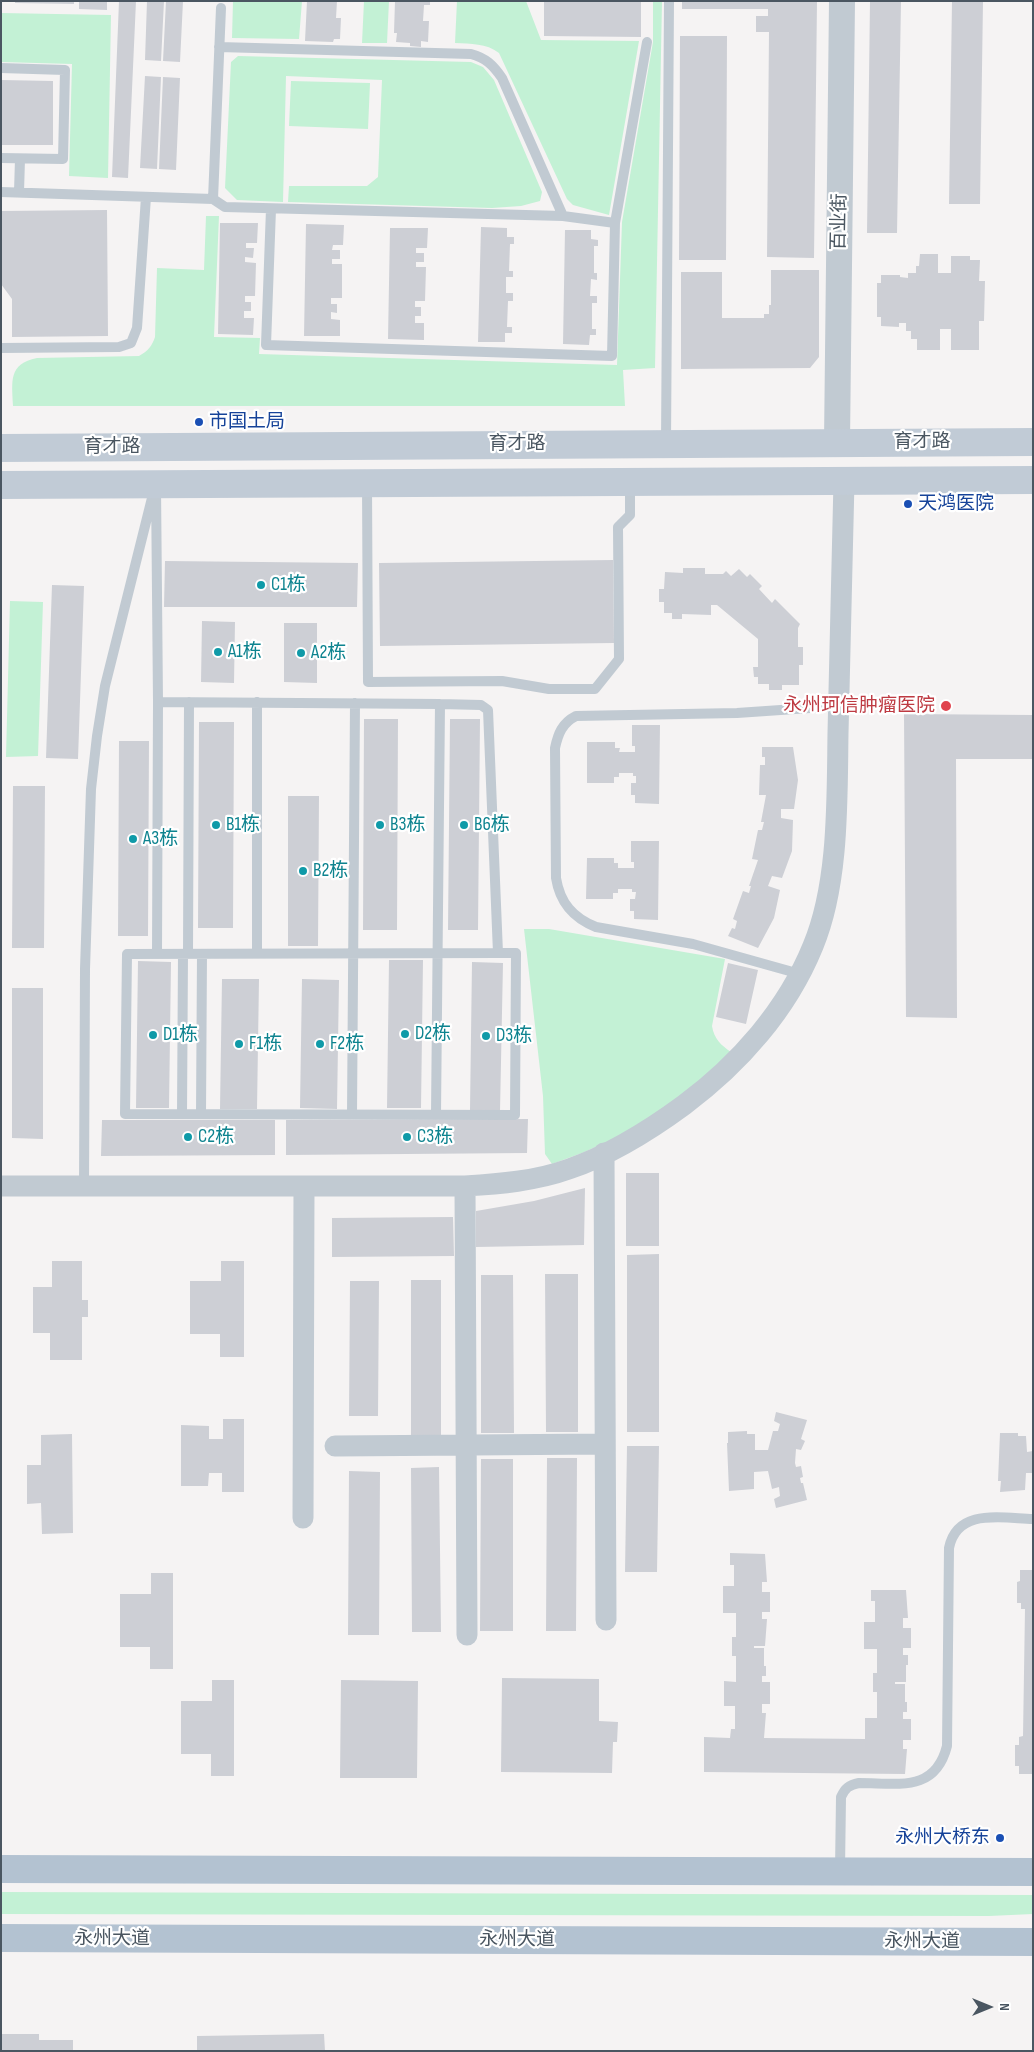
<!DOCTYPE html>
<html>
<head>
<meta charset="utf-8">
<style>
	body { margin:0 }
	#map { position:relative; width:1034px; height:2052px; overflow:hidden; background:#f5f3f3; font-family:"Sofia Sans Condensed",sans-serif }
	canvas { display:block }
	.frame { position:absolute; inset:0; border:2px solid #4a5661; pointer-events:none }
	.north { position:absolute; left:964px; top:1982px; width:50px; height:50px; -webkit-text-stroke:4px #fff; paint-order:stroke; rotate:90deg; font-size:14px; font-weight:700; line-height:20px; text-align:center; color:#4a5661 }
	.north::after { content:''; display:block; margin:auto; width:18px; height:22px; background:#4a5661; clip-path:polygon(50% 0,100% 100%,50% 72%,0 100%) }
</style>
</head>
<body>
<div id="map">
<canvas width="1034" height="2052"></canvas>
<div class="frame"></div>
<div class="north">N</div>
</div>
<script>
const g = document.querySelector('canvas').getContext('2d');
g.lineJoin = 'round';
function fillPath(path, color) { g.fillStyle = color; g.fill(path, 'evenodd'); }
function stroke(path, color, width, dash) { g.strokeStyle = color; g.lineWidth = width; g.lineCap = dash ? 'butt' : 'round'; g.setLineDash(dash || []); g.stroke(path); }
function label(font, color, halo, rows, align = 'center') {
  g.font = font + ' "Sofia Sans Condensed","Noto Sans SC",sans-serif'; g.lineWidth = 4.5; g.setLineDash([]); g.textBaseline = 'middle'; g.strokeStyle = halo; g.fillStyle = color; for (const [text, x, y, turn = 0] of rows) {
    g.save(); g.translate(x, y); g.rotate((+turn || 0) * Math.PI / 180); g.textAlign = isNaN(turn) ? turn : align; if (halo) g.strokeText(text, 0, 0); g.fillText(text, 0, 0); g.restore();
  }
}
fillPath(new Path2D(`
	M233,1h69l-3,38 -67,-1z
	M364,1h25l-2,42h-25z
	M457,1h69l15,39 98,1 -30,174 -36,-10 -6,-6 -68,-146c-13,-10 -28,-9 -44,-10z
	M653,1h9l-7,367 -32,2 2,36h-612c-1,-25 -5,-42 24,-48l102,-2c9,-5 13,-10 16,-19l2,-69 47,2 2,-54h13l-5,121 46,1 -1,16 358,11 5,-143 31,-180z
	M1,13l110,2 -3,163 -39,-2 3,-112 -71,-2z
	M238,56l233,6 12,5 11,13 48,112 -2,9 -19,5 -29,2 -204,-6 1,-16h78l11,-9 4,-97 -96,-4 -3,126 -46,-2 -12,-12 6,-126z
	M291,81l79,2 -2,46 -79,-3z
	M10,601l33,1 -5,154 -32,1z
	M524,929h25l176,30 -13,67c2,13 9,19 19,26l-33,32 -71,49 -45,20 -30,11 -7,-10 -2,-58z
	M1,1892l1032,3v19l-44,2 -988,-2z`), '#c3f1d5');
fillPath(new Path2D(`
	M15,1h59v3l-59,-1z
	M79,1h28v9l-28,-1z
	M119,1h17l-8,177 -16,-1z
	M147,1h17l-3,60 -16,-1z
	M166,1h17l-3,61 -17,-1z
	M307,1h30l-1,17h5l-1,21h-6l-1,3 -28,-1z
	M395,1h35v4h-6l-1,16h6l-1,21 -7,-1v6l-11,-1v-3l-14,-1 1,-9h-3z
	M544,1h97v36l-97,-1z
	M682,1h135l-3,257 -47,-1 2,-225h-13v-16h12v-7h-86z
	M870,1h31l-4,232h-30z
	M952,1h31l-3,203h-31z
	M680,36h47l-1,224h-47z
	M145,76l16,1 -4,92 -17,-1z
	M163,77l17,1 -4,92 -17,-1z
	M1,80l52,1v64h-52z
	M107,210l1,126 -96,1v-38l-11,-15v-73z
	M220,223h38l-1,20h-11v5h8l-1,10 -8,-1v5l11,1 -1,33h-10v6h6v9h-7v7h10l-1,17 -35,-1z
	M306,224l38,1 -1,20h-10l-1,5h8v9h-8v5h10v34h-11v6h6v9l-6,-1v7l9,1v16h-36z
	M481,227l26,1v9h7v7h-4l-1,27h4v6h-7v16h7v8h-5l-1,26h5v6h-7v9h-27z
	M390,228h38l-1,20h-11v5h8v9h-8v5h10l-1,34h-10v6h6v9h-6v7h9v17l-36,-1z
	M565,230h26v9l7,1v6h-4v27h3v7l-6,-1 -1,17h7v7h-5v26h4v6h-6l-1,10 -26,-1z
	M920,254h18v19h13v-17h19v4h10l-1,21h6l-1,40h-5v29h-28v-21h-11v21h-23v-11h-6v-8h-5v-8h-7v4l-18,-1v-9h-4v-34h4v-8h19v2l8,1v-5h8v-7h3z
	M771,270h48v87l-9,11 -129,1v-97h41v46h42v-4h5v-9h2z
	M613,560l1,83 -234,3 -1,-83z
	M165,561l193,2 -1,44h-193z
	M683,568h22v6h18l3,-3 5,5 8,-7 8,8 3,-3 12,12 -3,3 13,14 3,-4 25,25 -2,4v19h5v18h-4v20h-17v5h-13v-6h-11v-7h-4l-1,-10h5v-28l-41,-34h-6v10l-29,-1v5h-10v-6h-8v-11h-5v-13h5l1,-17 18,1z
	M52,585l32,1 -6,173 -32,-1z
	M202,621l33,1 -1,61 -33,-1z
	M284,623h33v60l-33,-1z
	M904,714l129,1v44h-77l1,259 -51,-1z
	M364,719h34l-1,211h-34z
	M450,719h30l-2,211h-30z
	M199,722h35l-1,206h-35z
	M632,725h28l-1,79 -24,-1v-8h-4v-12h5v-7h-3v-3h-14v4h-5v6h-27v-41h28v6h5l-1,4h16v-6h-3z
	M119,741h30l-1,195h-30z
	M762,747h31l5,33 -4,29h-13v9l12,2 -1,31 -10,27 -10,-2 -4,10 12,4 -6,28 -16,30 -30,-12 4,-8 3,1 2,-8 -4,-2 10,-28 6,2 2,-7h-2l9,-26 -6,-1 6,-29h4l2,-8h-3l5,-27h-7l1,-30h5v-8h-3z
	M13,786h32l-1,162h-32z
	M288,796h31l-1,150h-30z
	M631,841h28l-1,79 -24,-1v-8h-4v-12h5l1,-7h-4v-3h-14v4h-5v6h-27l1,-41h27v5h4v5h16v-6h-3z
	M389,960h34l-2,148h-34z
	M138,961l33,1 -2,146h-33z
	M472,962l31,1 -3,148 -30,-1z
	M728,963l30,7 -12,54 -30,-7z
	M222,979h37l-2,130h-37z
	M302,979l37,1 -2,129 -37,-1z
	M12,988h31v151l-31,-1z
	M528,1119l-1,34 -241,2v-35z
	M102,1120h173v35l-174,1z
	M626,1173h33v73h-33z
	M585,1188l-1,57 -108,2v-36l58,-10z
	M453,1217l1,39 -122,1v-39z
	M659,1254v178h-32v-177z
	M52,1261h30v39h6v17h-6v43h-32v-27h-17v-46h19z
	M221,1261h23v96h-24v-23h-30v-53h31z
	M545,1274h33v158h-32z
	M481,1275h32l1,158h-33z
	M411,1280h30v157h-30z
	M350,1281h29l-1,135h-29z
	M776,1412l31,8 -6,19 4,2 -4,9 -5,-1 -1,14 1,4 5,-1 2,11 -3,1 1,5h2l4,17 -31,8 -2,-9 6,-3 -1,-9 -7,2 -4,-18 -14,1v17l-25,2 -2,-48h1v-11l19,-1v3h8v16h13l5,-19h5l2,-7 -6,-3z
	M223,1419h21v73h-22v-19h-13l-1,13h-27v-61l28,1v13h14z
	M1000,1433h18v3h8l1,16 6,-1v22h-7l-1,17 -25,2 1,-11h-3z
	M72,1434l1,99 -31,1 -1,-31 -14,1v-39h14v-30z
	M627,1446h32l-2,126h-32z
	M547,1458h30l-1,173h-30z
	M481,1459h32v172h-33z
	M439,1467l2,165h-29l-1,-164z
	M349,1471l31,1 -1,163h-31z
	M730,1553l35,1 2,28h-5v10h8v20h-8v7h5l-2,27h-11v2h10v18h2v10h-4v6h8v22h-8v9h4l-2,25 101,1v-21h12v-26h-4v-19h4v-24h-13v-27h11v-21h-4v-11h35l2,28h-5v10h8v20h-8v7h5v10h-2v17h-11v2h10v18h2v10h-4v7h8v21h-8v9h4l-2,25 -201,-2v-35l26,1 1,-9h4v-23h-11v-25l12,1v-26h-4v-19h4v-24h-13v-27h11v-21h-4z
	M1020,1570h13v204h-14v-8h-4v-21h4v-8l4,-1 2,-127h-4v-6h-4v-21l3,-1z
	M151,1573h22v96h-23v-22h-30v-53h31z
	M502,1678l97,1v42l19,1 -1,20h-4l-1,31 -111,-1z
	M212,1680h22v96h-23v-22h-30v-53h31z
	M341,1680l77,1 -1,97h-77z
	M1,2034h38v6h34v11h-72z
	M324,2034l1,17h-128v-15z`), '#cdcfd5');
stroke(new Path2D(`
	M219,47l252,7c15,4 22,11 31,24l61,138
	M1,68l64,2 -2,89 -62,-1
	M1,192l212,7 12,8 338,9 52,7 -3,133 -346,-11 5,-136
	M19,192l1,-33
	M213,199l8,-191
	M615,223l32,-181
	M1,348l118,-1 12,-4 6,-15 9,-131
	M666,443l3,-442
	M367,483l1,199 134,-1 47,8h46l24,-30 -1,-132 12,-12v-32
	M156,486l2,216 282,2 41,1 7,5 10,243
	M257,702v251
	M498,953h18l-1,162 -390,-1 2,-160z
	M157,954l1,-252
	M188,954l1,-252
	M800,974l-107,-30 -97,-17c-23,-9 -36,-24 -40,-49l-1,-130c3,-14 7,-25 21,-32l161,-3 102,-7
	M182,1114l1,-160
	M201,1114l1,-160
	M352,1114l3,-411
	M436,1114l4,-410
	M84,1186l1,-217 6,-180 6,-53 8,-50 47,-188
	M840,1870l1,-73c4,-9 8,-12 18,-14 39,0 76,10 88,-37l2,-198c8,-40 52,-30 84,-29`), '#c1cad2', 10);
stroke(new Path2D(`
	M604,1153l2,467
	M1,1186h464c34,-2 71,-5 104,-17 41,-14 81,-39 115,-64 55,-41 103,-95 129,-159 26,-62 24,-146 25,-213 2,-84 4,-168 6,-252
	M465,1186l2,449
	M335,1446l270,-2
	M303,1518l1,-332`), '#c1cad2', 21);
stroke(new Path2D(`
	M837,442l5,-441`), '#c1cad2', 26);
stroke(new Path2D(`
	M1,448l1032,-6
	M1,485l1032,-5`), '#c1cbd6', 28);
stroke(new Path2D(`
	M1,1869l1032,3
	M1,1938l1032,4`), '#b3c2d1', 28);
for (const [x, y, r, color] of [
	[199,422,5,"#1a4fb4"],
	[908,504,5,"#1a4fb4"],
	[261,585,5,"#0f9aa8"],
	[218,652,5,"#0f9aa8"],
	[301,653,5,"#0f9aa8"],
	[946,706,6,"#e0444e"],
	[216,825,5,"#0f9aa8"],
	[380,825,5,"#0f9aa8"],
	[464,825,5,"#0f9aa8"],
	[133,839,5,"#0f9aa8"],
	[303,871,5,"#0f9aa8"],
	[405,1034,5,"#0f9aa8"],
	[153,1035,5,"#0f9aa8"],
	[486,1036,5,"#0f9aa8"],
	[239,1044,5,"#0f9aa8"],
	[320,1044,5,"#0f9aa8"],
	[188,1137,5,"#0f9aa8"],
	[407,1137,5,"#0f9aa8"],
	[1000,1838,5,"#1a4fb4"]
]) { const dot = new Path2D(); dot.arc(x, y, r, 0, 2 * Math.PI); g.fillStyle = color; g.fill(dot); stroke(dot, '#fff', 2); }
label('19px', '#4a5661', '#fff', [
	["百业街",840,222,-89],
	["育才路",922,442],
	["育才路",517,444],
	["育才路",112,447],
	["永州大道",112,1939],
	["永州大道",517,1940],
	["永州大道",922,1942]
]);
label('19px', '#164399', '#fff', [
	["市国土局",209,422],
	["天鸿医院",918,504],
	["永州大桥东",990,1838,"right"]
], 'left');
label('19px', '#0d838f', '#fff', [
	["C1栋",271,585],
	["A1栋",228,652],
	["A2栋",311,653],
	["B1栋",226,825],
	["B3栋",390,825],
	["B6栋",474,825],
	["A3栋",143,839],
	["B2栋",313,871],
	["D2栋",415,1034],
	["D1栋",163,1035],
	["D3栋",496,1036],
	["F1栋",249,1044],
	["F2栋",330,1044],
	["C2栋",198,1137],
	["C3栋",417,1137]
], 'left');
label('19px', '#be3a42', '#fff', [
	["永州珂信肿瘤医院",935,706]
], 'right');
</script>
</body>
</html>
